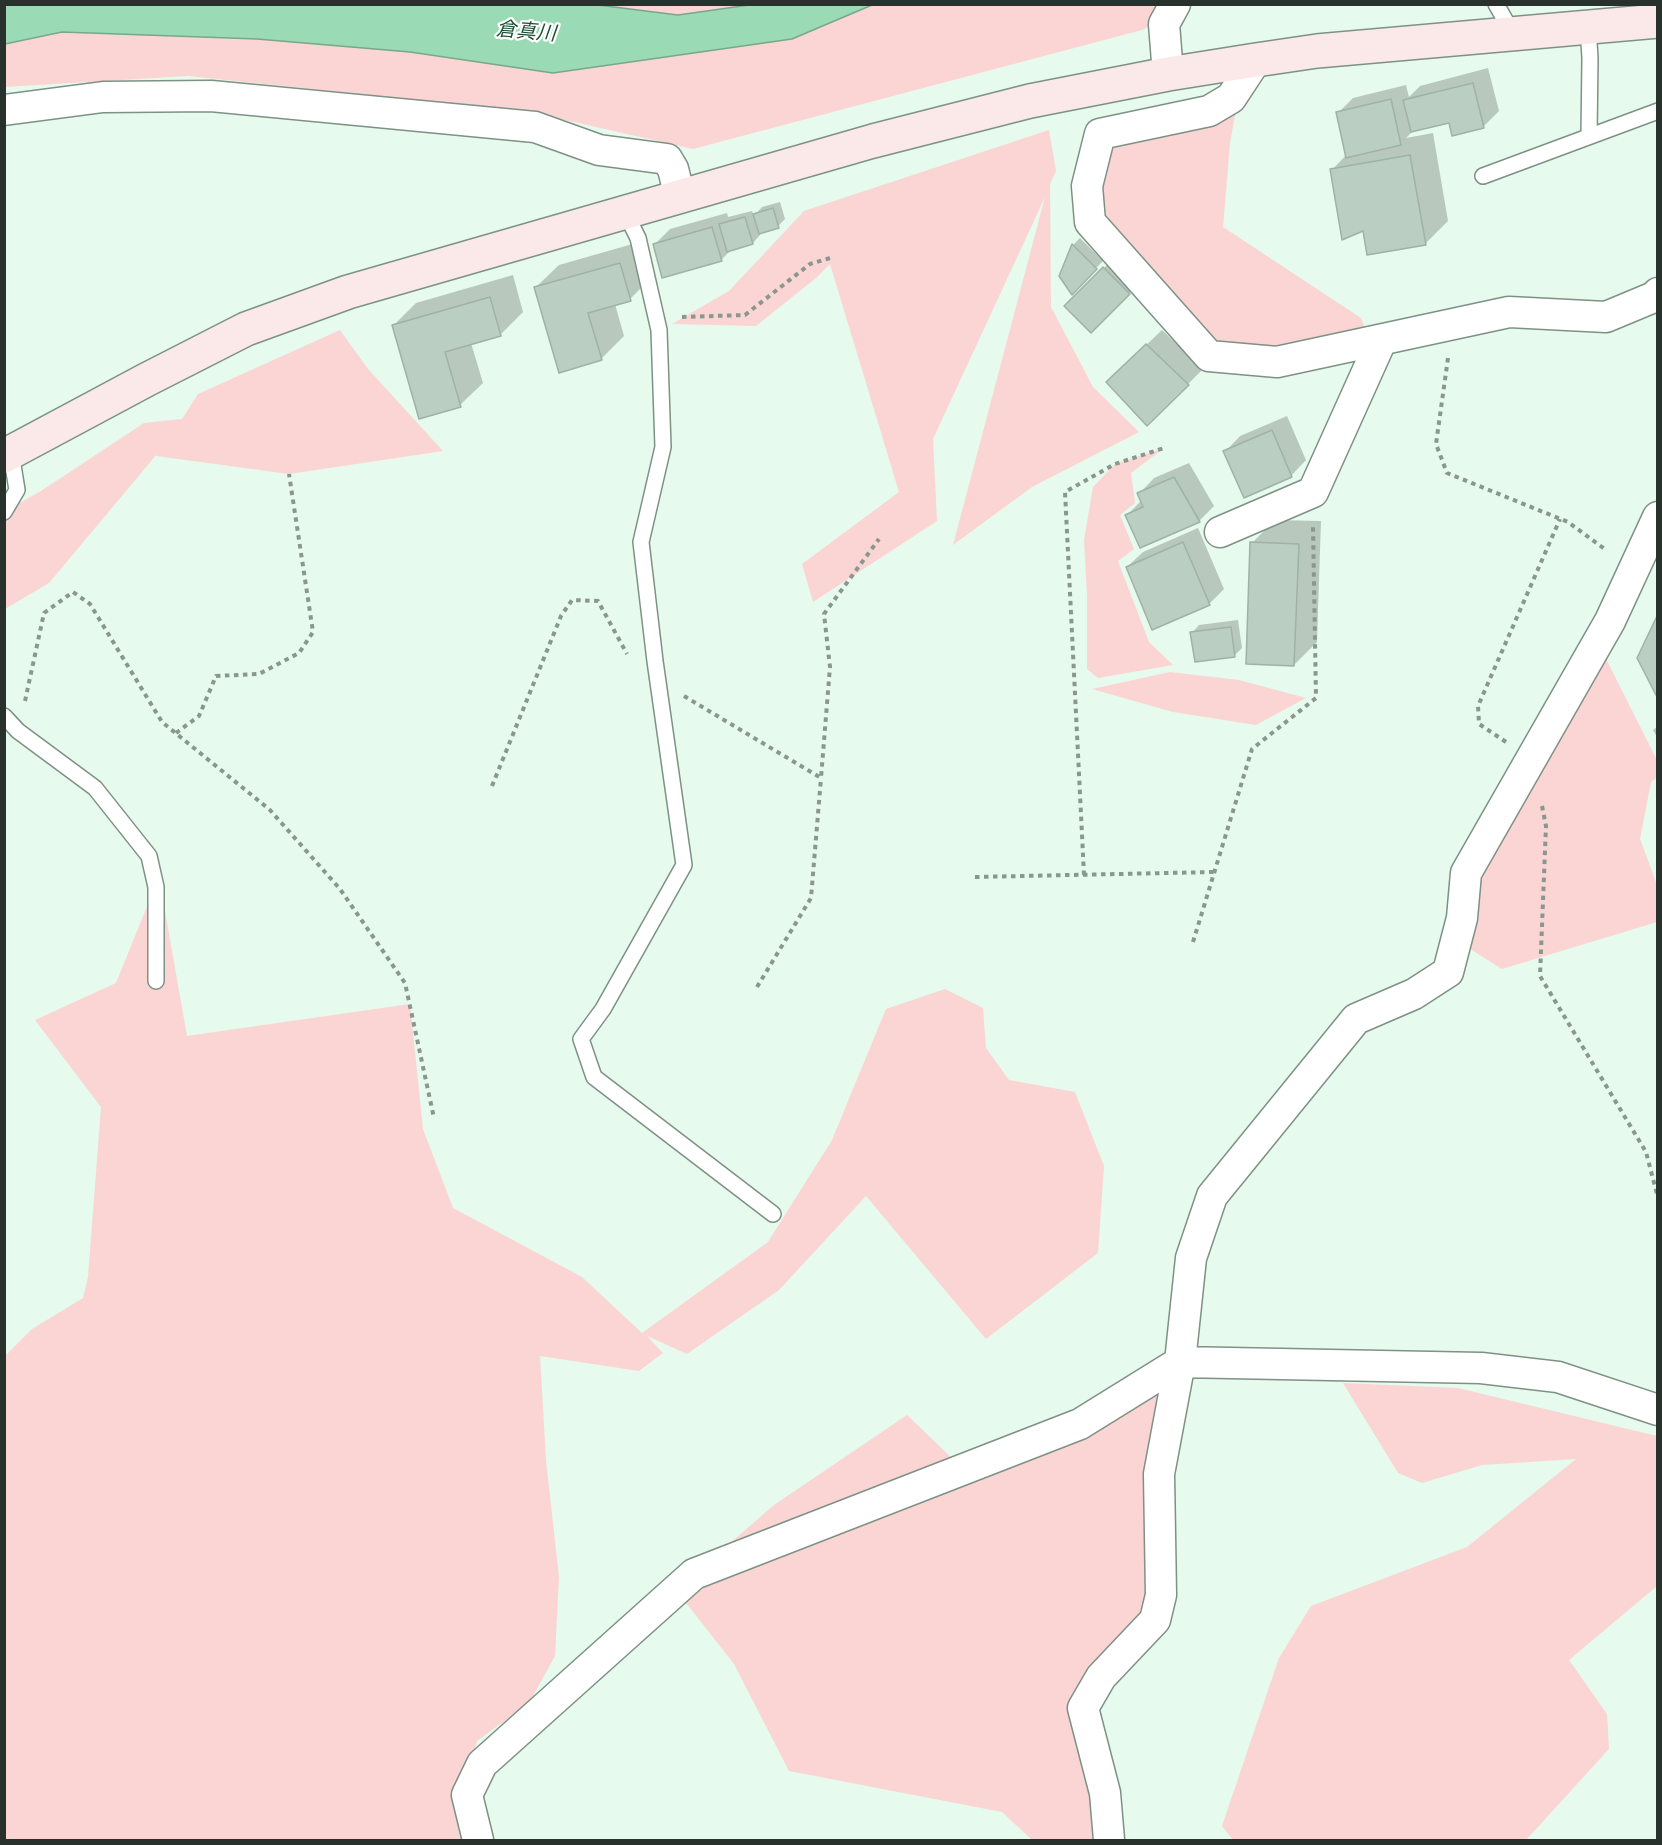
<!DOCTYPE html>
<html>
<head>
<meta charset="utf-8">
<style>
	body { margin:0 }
	#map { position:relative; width:1662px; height:1845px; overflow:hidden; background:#e6faed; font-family:Barlow,sans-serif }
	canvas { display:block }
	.frame { position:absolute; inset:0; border:6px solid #29312c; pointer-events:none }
</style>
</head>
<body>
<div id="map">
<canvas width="1662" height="1845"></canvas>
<div class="frame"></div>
</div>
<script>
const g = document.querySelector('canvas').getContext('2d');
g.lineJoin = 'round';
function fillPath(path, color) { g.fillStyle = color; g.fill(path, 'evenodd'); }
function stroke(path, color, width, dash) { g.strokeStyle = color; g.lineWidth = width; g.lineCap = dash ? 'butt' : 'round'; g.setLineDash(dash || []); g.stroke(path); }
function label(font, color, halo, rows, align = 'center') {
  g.font = font + ' Barlow,"Noto Sans JP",sans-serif'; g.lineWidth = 4.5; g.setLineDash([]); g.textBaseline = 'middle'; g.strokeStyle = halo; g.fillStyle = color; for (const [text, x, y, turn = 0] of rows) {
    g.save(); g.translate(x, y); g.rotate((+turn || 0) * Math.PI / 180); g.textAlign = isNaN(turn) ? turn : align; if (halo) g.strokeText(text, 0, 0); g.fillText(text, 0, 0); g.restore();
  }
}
fillPath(new Path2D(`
	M5,5h1175l-14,13 -24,12 -449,119 -163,-37 -342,-36 -183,11z
	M1236,110l-6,33 -7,84 138,91 10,25 -162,13 -119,-134 10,-88z
	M1049,130l7,41 -6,13 1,123 42,80 46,45 -107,55 -79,58 92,-348 -112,242 4,82 -124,81 -11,-38 97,-72 -69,-228 -14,14 -60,48 -84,-2 57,-33 75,-80z
	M340,330l28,39 75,82 -154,23 -133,-18 1,-2 -108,129 -44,26v-98l36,-20 103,-68 38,-4 16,-25z
	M1164,448l-33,25 4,30 -15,12 14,34 -16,12 31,81 24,23 -75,13 -11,-9v-74l-3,-55 9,-53 22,-23z
	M1598,643l59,117v17l-6,5 -11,57 17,46v37l-155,47 -46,-29 81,-190z
	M1170,672l69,8 67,18 -50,27 -83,-13 -81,-23z
	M159,877l28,159 223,-32 13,125 30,79 129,69 60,56 126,-91 64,-102 54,-131 59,-20 38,19 3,40 23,32 66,12 29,74 -6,87 -112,86 -120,-143 -87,94 -92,64 -40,-18 16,17 -24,18 -99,-15 6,105 13,116 -4,79 -26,47 -52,38 -21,77 7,22h-458l-1,-483 28,-28 51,-31 5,-21 13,-170 -66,-87 81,-37z
	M1172,1367l-11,228 -85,104 -2,34 32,107h-74l-30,-28 -213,-41 -55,-107 -58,-74 98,-85 133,-90 49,47 111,-20z
	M1343,1383l115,5 199,48v150l-88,74 38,54 2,35 -83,91h-293l-11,-14 57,-168 32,-52 156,-59 109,-88 -94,6 -60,18 -24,-10z`), '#fad5d4');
const water = new Path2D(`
	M5,4h585l88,11 78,-11 116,1 -80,34 -239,34 -143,-21 -153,-13 -195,-7 -57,12z`);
fillPath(water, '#9adab4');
stroke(water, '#78a78b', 1.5);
fillPath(new Path2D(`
	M1488,68l11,43 -16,16 -33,-6 -36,9 -8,8 27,-5 15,88 -23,23 -61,-16 -32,-58 15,-16 -9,-41 15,-15 53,-13 3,12 11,-11z
	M780,202l5,17 -7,7 -19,6 1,3 -7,8 -21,6 -11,11 -66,-16 15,-15 57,-16 1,4 24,-6 2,5 8,-9z
	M1080,238l23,23 -31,32 -11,-17 12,-31z
	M643,241l10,35 -23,23 -15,5 9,32 -23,23 -65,-72 23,-22z
	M1119,253l25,25 -53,53 -25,-25z
	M513,275l10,37 -23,23 -29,8 12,40 -23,22 -67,-79 23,-23z
	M1162,330l41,39 -15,15 -65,-17z
	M1287,416l19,44 -15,16 -66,-24 15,-16z
	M1189,463l25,43 -15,15 -72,-6 15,-15 -3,-6 15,-16z
	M1275,520l46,1 -4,121 -23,23 -42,-122z
	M1198,528l26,61 -15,15 -82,-37 16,-15z
	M1238,620l4,28 -8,8 -42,-23 7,-8z
	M1658,726v13l-5,-9z`), '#0003');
const building = new Path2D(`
	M1473,83l11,45 -32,8 -3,-13 -38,9 -8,-32z
	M1391,99l10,46 -55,13 -10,-46z
	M1410,155l16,90 -59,10 -4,-24 -21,9 -12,-71z
	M773,208l6,20 -20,6 -6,-20z
	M745,217l8,27 -26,8 -8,-28z
	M712,227l10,34 -60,17 -9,-34z
	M1072,244l25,25 -25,26 -13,-19z
	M620,263l11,38 -43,12 14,47 -43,13 -25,-86z
	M1103,267l27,27 -39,39 -27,-27z
	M490,297l11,39 -56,16 16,55 -42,12 -27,-94z
	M1146,344l43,41 -42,41 -41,-44z
	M1272,430l20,47 -48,21 -21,-47z
	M1174,477l26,45 -60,26 -15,-33 18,-8 -6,-14z
	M1183,542l27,63 -58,25 -26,-63z
	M1250,542l49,2 -5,122 -48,-2z
	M1657,616l1,2v81l-21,-41z
	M1231,627l4,30 -40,5 -5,-30z`);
fillPath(building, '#bbcec2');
stroke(building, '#9eb2a5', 1.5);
const lane = new Path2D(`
	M1496,4l17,30
	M1588,28l2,30 -1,78
	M1483,176l175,-65
	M625,212l13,26 21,92 4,117 -22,95 14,119 29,204 -81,144 -22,30 13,38 179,137
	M4,512l13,-22 -6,-37
	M4,716l14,15 77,57 54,68 7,31v94`);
const street = new Path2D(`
	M1256,60l-25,38 -22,13 -109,23 -13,52 3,36 119,134 68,6 232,-50 97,5 48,-20 4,-4
	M1168,74l-4,-50 11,-20
	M4,110l99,-13 108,-1 324,31 64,23 68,9 6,10 7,28
	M1220,532l93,-40 68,-151
	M478,1840l-11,-45 15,-31 212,-190 386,-150 100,-62 301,6 77,9 100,33
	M1109,1840l-4,-47 -22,-85 18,-31 54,-57 6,-25 -2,-121 21,-112 11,-104 21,-62 144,-177 58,-25 34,-22 14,-54 4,-45 144,-252 48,-104`);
const secondary = new Path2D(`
	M4,456l142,-76 100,-51 102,-37 525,-151 157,-40 138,-27 88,-14 61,-9 341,-30`);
stroke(lane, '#7e9185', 18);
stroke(street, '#7e9185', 33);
stroke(secondary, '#7e9185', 36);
stroke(new Path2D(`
	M682,317l63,-2 65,-51 20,-6
	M1448,358l-12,86 11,29 121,49 38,28
	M684,696l137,82 9,-111 -6,-53 55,-75
	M25,701l19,-88 29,-21 17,12 72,118 108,88 70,79 65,94 29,135
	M176,733l23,-17 17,-40 43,-2 40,-21 14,-21 -24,-158
	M1506,742l-27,-18 -1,-18 82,-187
	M492,786l69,-170 11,-16 26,1 29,53
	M1542,806l4,20 -6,150 106,176 12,46
	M1084,875l-19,-383 50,-28 49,-16
	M975,877l239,-5
	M1193,942l59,-193 64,-51 -3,-172
	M757,987l54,-89 10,-120`), '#89978e', 4, [4.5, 4.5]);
stroke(lane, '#fff', 15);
stroke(street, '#fff', 30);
stroke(secondary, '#fbe9e9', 33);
label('italic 20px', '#1d4e34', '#fff', [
	["倉真川",526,31,5]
]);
</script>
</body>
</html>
